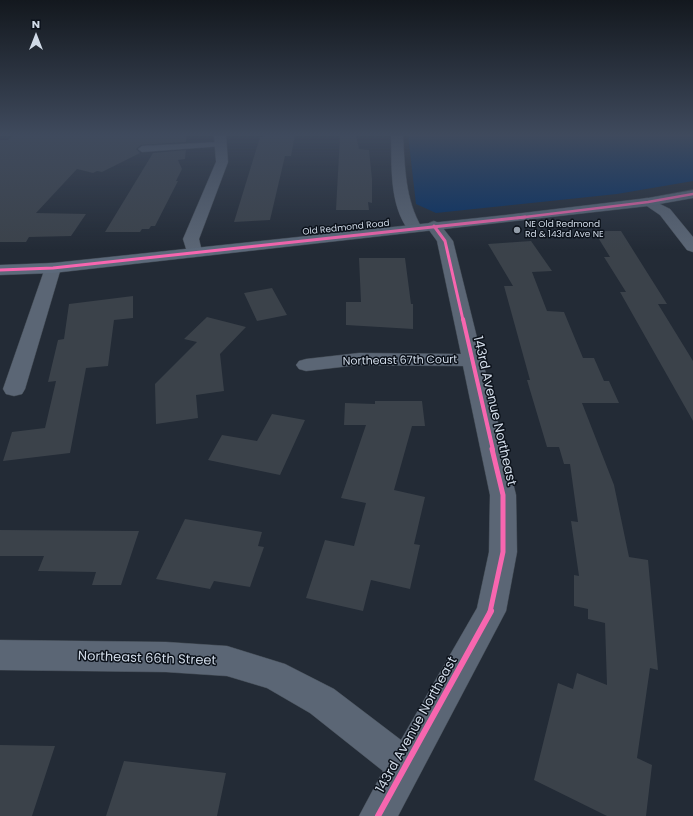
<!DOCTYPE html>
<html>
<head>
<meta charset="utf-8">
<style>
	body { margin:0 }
	#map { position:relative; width:693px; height:816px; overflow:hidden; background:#232b36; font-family:Poppins,sans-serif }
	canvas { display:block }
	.north { position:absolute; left:16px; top:16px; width:40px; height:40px; -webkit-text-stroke:3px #0c121b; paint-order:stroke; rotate:0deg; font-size:11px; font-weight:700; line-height:16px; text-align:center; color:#d0dae7 }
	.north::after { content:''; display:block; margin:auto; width:14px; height:18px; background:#d0dae7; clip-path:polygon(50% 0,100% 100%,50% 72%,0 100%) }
</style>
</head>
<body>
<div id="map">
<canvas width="693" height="816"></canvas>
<div class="north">N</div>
</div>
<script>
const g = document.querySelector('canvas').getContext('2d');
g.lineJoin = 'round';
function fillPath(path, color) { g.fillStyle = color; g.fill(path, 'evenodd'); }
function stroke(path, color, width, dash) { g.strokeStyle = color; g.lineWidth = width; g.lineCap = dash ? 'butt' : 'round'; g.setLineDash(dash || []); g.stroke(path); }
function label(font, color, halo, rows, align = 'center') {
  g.font = font + ' Poppins,sans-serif'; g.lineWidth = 3; g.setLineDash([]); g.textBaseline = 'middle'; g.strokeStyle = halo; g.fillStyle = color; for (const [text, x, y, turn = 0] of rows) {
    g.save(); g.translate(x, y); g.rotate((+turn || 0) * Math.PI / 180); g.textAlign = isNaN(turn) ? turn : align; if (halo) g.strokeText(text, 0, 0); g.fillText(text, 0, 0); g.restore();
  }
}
fillPath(new Path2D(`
	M408,135h285v46l-76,13 -181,19 -20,-9z`), '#053065');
fillPath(new Path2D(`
	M14,135l149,1 24,-1 -1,7 -45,3 -5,4 4,4 -38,19 -5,-1 -4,2 -16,-4 -41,44 50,1 -15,22 -42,1 -3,5h-26v-102h8z
	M263,135h32l-4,21h-6l-15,64 -36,2 26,-85h3z
	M340,135h16l3,14 10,1 3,29v24l-4,-1 1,8h-33z
	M186,150l-1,9 -7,1 4,9 -6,12h2l-23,45h-4l-2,3h-7l-2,3h-35l48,-79z
	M594,231h27l46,73h-9l35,57v60l-73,-129h6l-22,-35h6z
	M531,241l21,30 -20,1 15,39 17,1 19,46h11l10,23h5l10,22h-37l32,82 15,72 19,3 10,110 -8,-2 -13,90 15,7 -6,51h-39l-73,-36 24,-97 15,6 4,-16 30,12 -2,-62 -17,-4v-10l-14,-3v-31l5,1 -8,-55 7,1 -8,-58h-6l-5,-17h-12l-20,-67h3l-26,-94h9l-25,-42z
	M359,258h46l6,46h2v25l-67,-4v-23h15z
	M272,288l15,27 -30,6 -13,-28z
	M133,296v22l-19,2 -6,46 -22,2 -16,85 -67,8 9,-29 33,-4 11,-47 -8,1 10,-42 6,-1 5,-35z
	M207,317l39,10 -26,27 4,37 -28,4 2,23 -42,6 -1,-40 42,-42 -13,-3z
	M375,401h47l3,25h-13l-18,64 31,7 -11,47 6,1 -10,44 -39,-9 -8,31 -57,-13 19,-58 29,6 12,-43 -25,-5 25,-73h-22l1,-22 30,1z
	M272,414l33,6 -25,55 -72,-15 14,-25 35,6z
	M185,519l77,13 -4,14 6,1 -14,40 -36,-6 -4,8 -54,-10z
	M0,530l139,1 -18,54h-29l4,-13 -58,-1 6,-15h-44z
	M0,745l55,1 -23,70h-32z
	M124,761l102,12 -9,43h-111z`), '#3b424a');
const service = new Path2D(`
	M220,142h3v4l-81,6 -4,-3 4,-3z`);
const minor = new Path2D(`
	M214,135h12l2,27 -29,77 3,13 -2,3 -6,2 -6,-2 -5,-16 33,-77z
	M391,135h12c2,33 2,64 19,93l-3,3h-10c-20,-27 -17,-63 -18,-96z
	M648,198l22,11 23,28v15l-6,-2 -27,-35 -19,-13 2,-3z
	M434,221l5,2 14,18 63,254 1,57 -11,59 -108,205h-39l24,-45 -73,-58 -43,-25 -40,-12 -61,-4 -166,-2v-30l166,2 61,4 58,18 49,25 67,51 76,-132 12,-56 1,-57 -27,-129 -104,-1 -53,6 -7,-2 -3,-4 3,-4 7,-2 53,-6 102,1 -24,-113 -11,-15 3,-3z
	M53,263l6,1 2,4 -36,121 -3,5 -8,2 -8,-2 -3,-5 42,-121 2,-4z`);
const secondary = new Path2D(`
	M693,190v8l-45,8 -595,67 -53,2v-10l53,-2 453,-48 142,-17z`);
stroke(service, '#404851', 1);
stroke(minor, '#404851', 1);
stroke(secondary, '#404851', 1);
fillPath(service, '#5b6675');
fillPath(minor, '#5b6675');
fillPath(secondary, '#5c697a');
stroke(new Path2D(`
	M517,218l131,-16 45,-8`), '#f766af', 2.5);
stroke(new Path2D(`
	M434,226l11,15 18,79
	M0,270l53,-2 472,-51`), '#f766af', 3);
stroke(new Path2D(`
	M463,319l30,131`), '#f766af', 4);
stroke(new Path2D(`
	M490,612l13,-60v-57l-11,-46`), '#f766af', 5);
stroke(new Path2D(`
	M378,816l113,-205`), '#f766af', 6);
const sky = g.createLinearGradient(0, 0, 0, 250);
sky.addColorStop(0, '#13181e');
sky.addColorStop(0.54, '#3f4a5d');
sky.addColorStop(1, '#3f4a5d00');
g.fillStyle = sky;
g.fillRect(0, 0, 693, 250);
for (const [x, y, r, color] of [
	[517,230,4,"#939da9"]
]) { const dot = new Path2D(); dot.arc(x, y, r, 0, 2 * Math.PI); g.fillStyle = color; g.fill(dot); stroke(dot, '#0c121b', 1.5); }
label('9px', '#d0dae7', '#0c121b', [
	["NE Old Redmond",525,225],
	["Rd & 143rd Ave NE",525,235]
], 'left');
label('9px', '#d0dae7', '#0c121b', [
	["Old Redmond Road",346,228,-6]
]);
label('11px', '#d0dae7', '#0c121b', [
	["Northeast 67th Court",400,361,-1]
]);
label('13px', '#d0dae7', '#0c121b', [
	["143rd Avenue Northeast",494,411,77],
	["Northeast 66th Street",147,659,2],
	["143rd Avenue Northeast",417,725,-61]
]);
</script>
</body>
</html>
